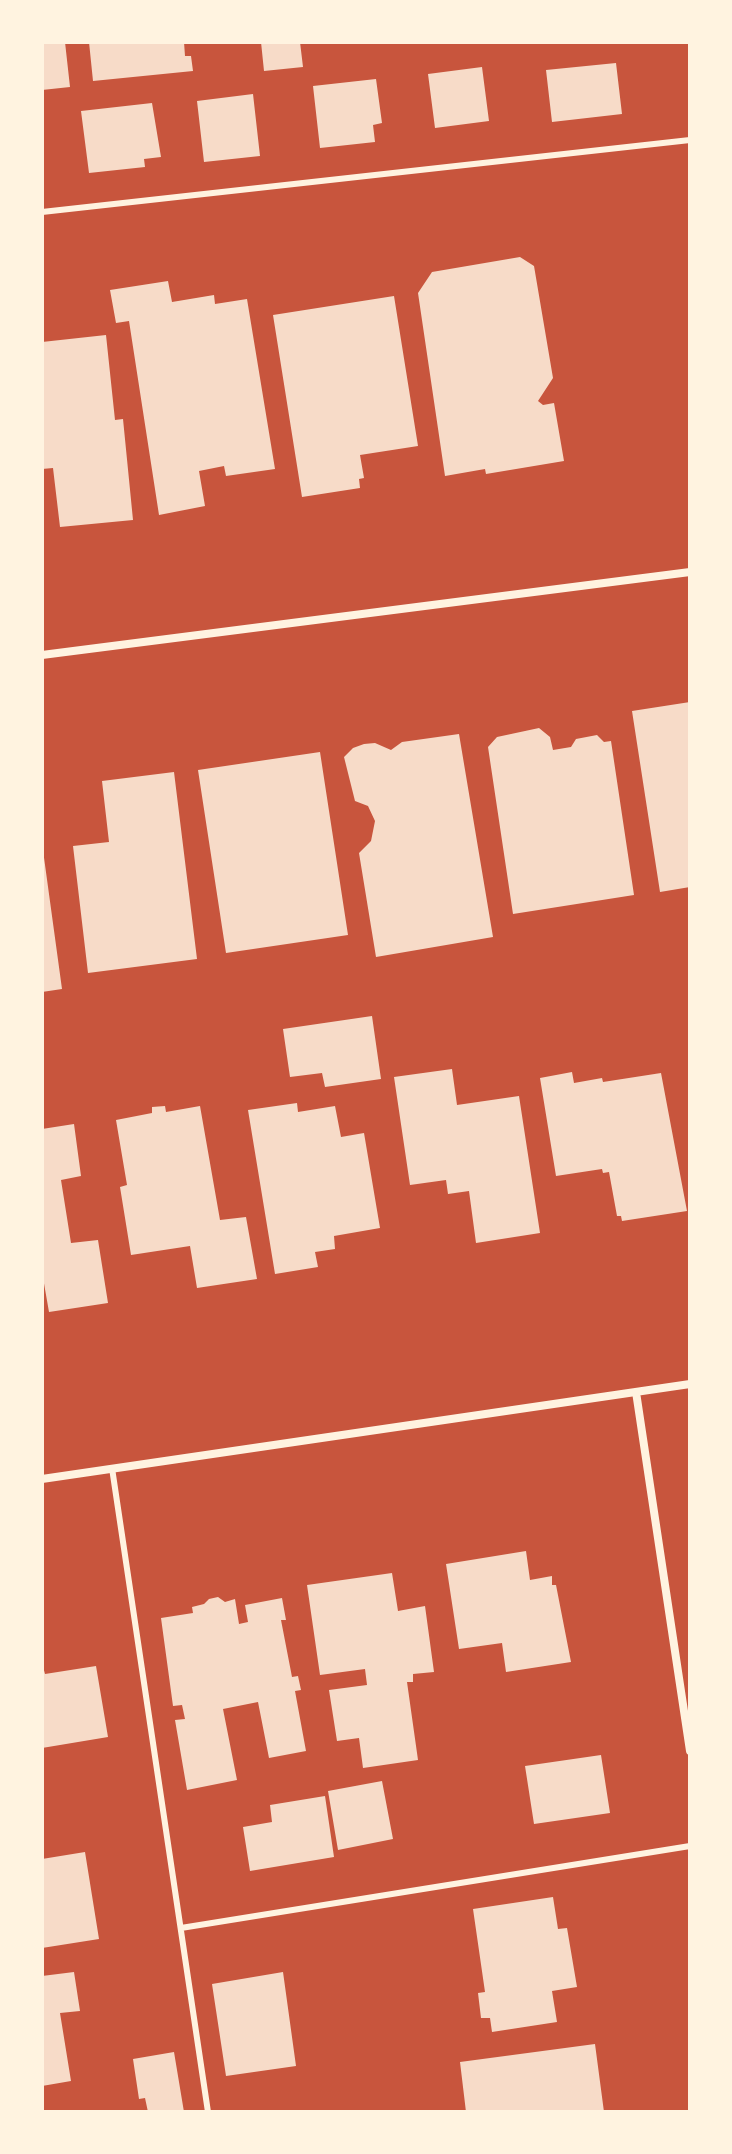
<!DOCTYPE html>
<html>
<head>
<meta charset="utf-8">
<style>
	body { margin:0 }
	#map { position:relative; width:732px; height:2154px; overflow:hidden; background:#c8553d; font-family:Barlow,sans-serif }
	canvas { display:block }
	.frame { position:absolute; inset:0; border:44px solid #fff3e0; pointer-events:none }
</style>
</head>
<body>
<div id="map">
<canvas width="732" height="2154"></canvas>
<div class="frame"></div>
</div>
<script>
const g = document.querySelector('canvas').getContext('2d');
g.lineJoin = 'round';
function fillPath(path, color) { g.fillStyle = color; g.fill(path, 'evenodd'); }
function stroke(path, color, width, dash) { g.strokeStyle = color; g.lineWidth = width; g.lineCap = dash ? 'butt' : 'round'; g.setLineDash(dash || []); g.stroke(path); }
fillPath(new Path2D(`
	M42,42h23l5,45 -28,3z
	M89,42h95l1,14h6l2,15 -100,10z
	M261,42h39l3,25 -39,4z
	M616,63l6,51 -70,8 -6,-52z
	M482,67l7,54 -54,7 -7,-54z
	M376,79l6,44 -9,2 2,17 -55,6 -7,-62z
	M253,94l7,62 -56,6 -7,-61z
	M152,103l9,54 -17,2 1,8 -56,6 -8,-62z
	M520,257l14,9 19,112 -15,23 5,4 11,-2 10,58 -78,13 -1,-5 -40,7 -27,-183 14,-21z
	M168,281l4,21 42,-7 1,9 32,-5 28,170 -49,7 -2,-10 -25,5 6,35 -46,9 -30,-194 -13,2 -6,-33z
	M394,296l24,150 -58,9 4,23 -5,1 1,9 -58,9 -29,-182z
	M106,335l9,85 8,-1 10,101 -73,7 -7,-59 -11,1v-127z
	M690,702v185l-30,5 -28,-181z
	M539,728l11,9 3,13 18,-3 5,-8 21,-4 7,7 7,-1 23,154 -121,19 -25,-167 9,-10z
	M459,734l34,203 -117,20 -17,-104 12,-12 4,-20 -7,-15 -13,-5 -11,-44 9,-9 11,-4 11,-1 16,7 11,-8z
	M320,752l28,183 -122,18 -28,-183z
	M174,772l23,187 -109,14 -15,-127 36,-4 -7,-61z
	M42,843l20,146 -20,3z
	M372,1016l9,63 -56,8 -3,-14 -32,4 -7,-48z
	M452,1069l5,36 62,-9 21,137 -64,10 -7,-52 -21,3 -2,-14 -36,5 -16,-108z
	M572,1072l2,11 28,-5 1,4 58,-9 26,138 -65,10 -1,-5h-4l-8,-44 -6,1 -1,-4 -46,7 -16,-98z
	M297,1103l1,9 37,-6 6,31 23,-4 16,95 -46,8 1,13 -20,3 3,15 -43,7 -27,-164z
	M165,1106l1,6 34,-6 20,114 26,-3 11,62 -60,9 -7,-42 -59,9 -11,-68 7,-2 -11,-65 36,-7v-6z
	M74,1124l7,52 -20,4 10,63 27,-3 10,63 -59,9 -7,-40v-143z
	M526,1551l4,29 22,-4v9h4l15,77 -65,10 -4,-29 -43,6 -13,-85z
	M392,1573l6,38 27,-5 9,66 -21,2v8h-6l11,78 -55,8 -4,-30 -22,3 -8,-51 38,-5 -2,-16 -45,6 -13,-90z
	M218,1597l7,5 10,-3 4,25 9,-2 -3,-17 37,-7 4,22h-5l11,57 6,-1 3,14 -6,1 11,60 -37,7 -11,-56 -35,7 14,71 -50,10 -12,-70 10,-1 -3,-14 -9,1 -12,-88 32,-5 -1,-6 12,-3 5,-5z
	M42,1663l3,11 51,-8 12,71 -66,11z
	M601,1755l9,58 -76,11 -9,-58z
	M382,1781l11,58 -55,11 -10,-59z
	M325,1796l9,61 -84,14 -7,-44 29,-5 -2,-17z
	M85,1852l14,87 -57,9v-89z
	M553,1897l5,32 9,-1 10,59 -25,4 5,31 -65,10 -2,-14h-9l-3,-25 7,-1 -12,-83z
	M74,1972l6,39 -20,2 11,68 -29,5v-110z
	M283,1972l13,94 -70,10 -14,-92z
	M595,2044l9,68h-138l-6,-50z
	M174,2052l10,60h-36l-3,-14 -6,1 -6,-40z`), '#f7dbc8');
stroke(new Path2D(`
	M42,212l648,-72
	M112,1468l96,644
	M181,1928l509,-82`), '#fff3e0', 6);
stroke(new Path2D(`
	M42,655l648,-83
	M636,1392l54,359
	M42,1479l648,-95`), '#fff3e0', 8);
</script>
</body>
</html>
